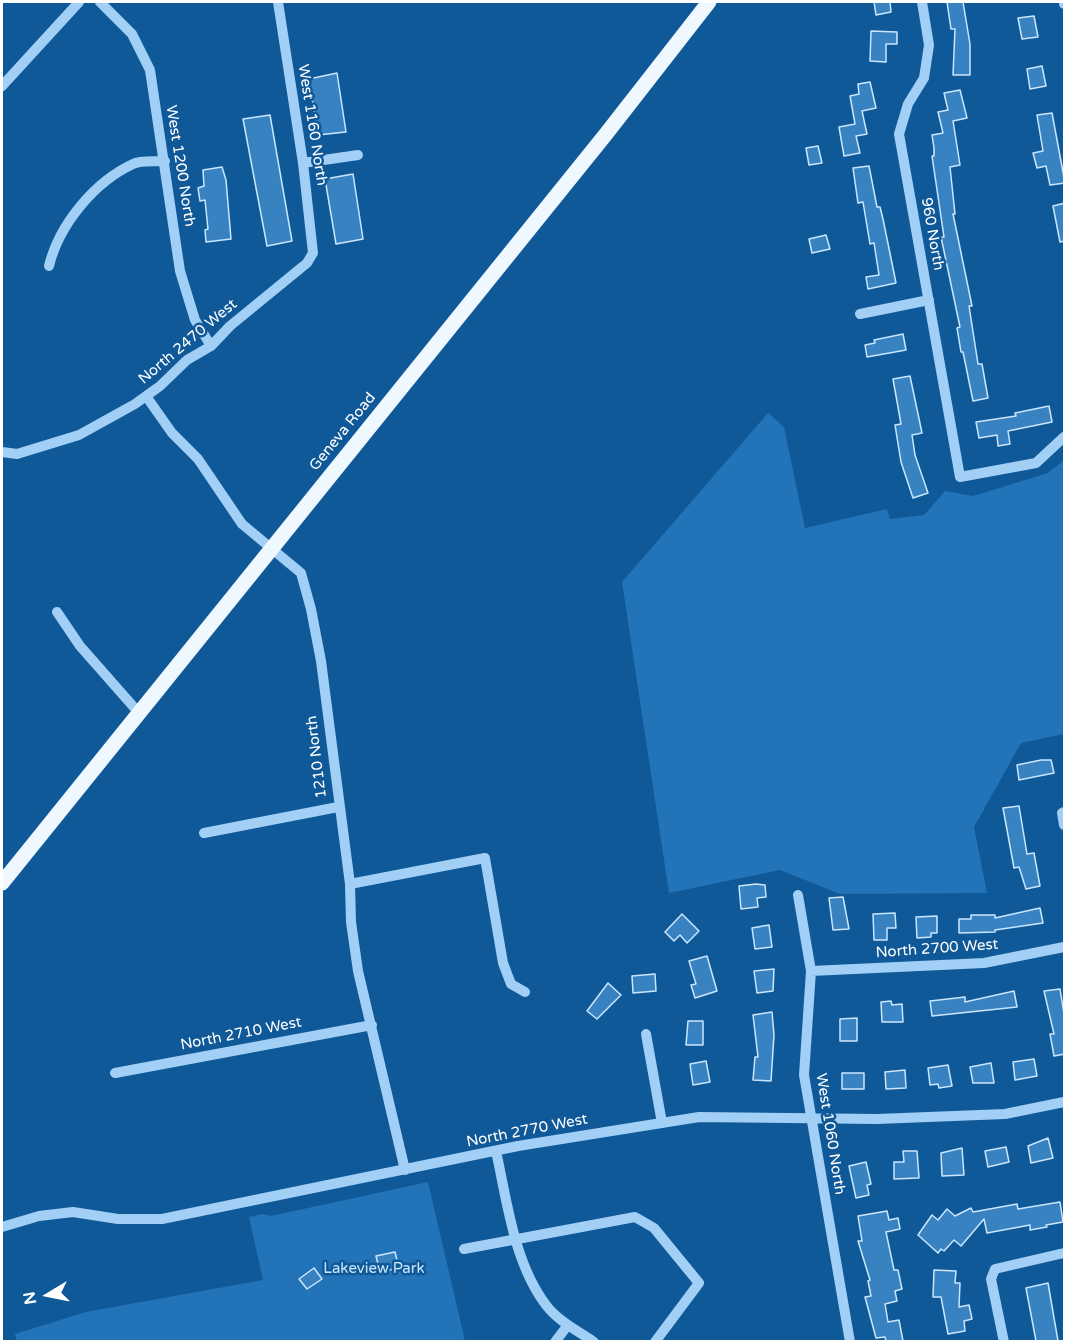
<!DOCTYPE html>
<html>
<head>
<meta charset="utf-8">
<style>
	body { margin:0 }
	#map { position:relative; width:1066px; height:1343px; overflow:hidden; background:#105999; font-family:"Varela Round",sans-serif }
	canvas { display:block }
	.frame { position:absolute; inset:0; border:3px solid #fff; pointer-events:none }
	.north { position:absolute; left:18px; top:1265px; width:60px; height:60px; -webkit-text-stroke:4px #105999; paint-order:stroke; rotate:260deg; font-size:16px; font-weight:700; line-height:24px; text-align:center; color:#fff }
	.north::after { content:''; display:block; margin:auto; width:21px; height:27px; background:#fff; clip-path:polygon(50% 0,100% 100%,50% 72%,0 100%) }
</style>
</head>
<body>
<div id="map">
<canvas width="1066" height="1343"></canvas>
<div class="frame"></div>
<div class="north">N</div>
</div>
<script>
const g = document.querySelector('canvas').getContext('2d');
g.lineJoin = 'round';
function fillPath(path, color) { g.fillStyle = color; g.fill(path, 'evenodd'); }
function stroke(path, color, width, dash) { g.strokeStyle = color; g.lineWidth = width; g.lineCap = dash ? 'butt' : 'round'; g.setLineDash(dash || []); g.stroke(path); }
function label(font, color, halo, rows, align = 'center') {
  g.font = font + ' "Varela Round",sans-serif'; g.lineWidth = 5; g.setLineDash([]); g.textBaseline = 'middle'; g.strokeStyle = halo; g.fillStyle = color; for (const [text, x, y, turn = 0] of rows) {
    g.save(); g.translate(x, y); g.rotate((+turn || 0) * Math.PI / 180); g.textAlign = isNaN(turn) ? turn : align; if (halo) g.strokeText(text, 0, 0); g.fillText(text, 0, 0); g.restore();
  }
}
fillPath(new Path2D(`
	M768,413l16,14 21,101 82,-19 3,10 34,-4 21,-24 28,5 75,-23 16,-13v274l-43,9 -47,84 13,66 -147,1 -60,-24 -111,23 -47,-311z
	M428,1182l37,159 -448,1 -2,-8 71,-22 177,-32 -14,-63 14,-3 8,2z`), '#2273b8');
const building = new Path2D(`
	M874,2h16l1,10 -15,3z
	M947,2h16l7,42v31h-17l2,-46h-4z
	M1034,16l4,21 -16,2 -4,-21z
	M871,31l26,1v12h-11v18l-16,-1z
	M1042,66l4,20 -16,3 -3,-20z
	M337,73l9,59 -28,3 -9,-56z
	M870,82l6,26 -14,3 5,23 -11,2 4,17 -16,3 -5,-29 16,-3 -5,-28 9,-2 -1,-10z
	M960,90l7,28 -14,3 7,44 -10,2 5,47h-2l19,92h-3l9,58h4l6,34 -15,3 -10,-49h-2l-4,-24 3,-1 -19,-90h3l-12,-81h2v-8l-2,-13 11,-2 -5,-21 10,-2 -4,-17z
	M1052,113l13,70 -15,2 -4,-19 -9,2 -4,-15 10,-2 -6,-36z
	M270,115l22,126 -25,5 -24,-127z
	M818,146l4,17 -13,2 -3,-17z
	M869,166l8,41h3l3,12 13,64 -28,6 -2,-12 13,-2 -5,-32 -4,1 -7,-42 -5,1 -5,-35z
	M222,167l4,13 5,59 -25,3 -1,-12 3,-1 -3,-29 -5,1 -2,-13 6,-2 -1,-16z
	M353,174l10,65 -27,5 -11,-65z
	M1065,203v38l-5,1 -7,-36z
	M826,235l4,14 -18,4 -3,-14z
	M903,334l3,16 -39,7 -2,-12 10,-2 -1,-3z
	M910,376l12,57 -10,2 3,20 13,38 -15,5 -12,-36 -6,-37 6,-1 -8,-45z
	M1049,406l3,16 -44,9 2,13 -12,2 -1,-11 -18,3 -3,-16 40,-6 -1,-3z
	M1041,760h10l3,13 -35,7 -2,-15z
	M1019,806l8,48 7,-1 6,33 -14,3 -7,-22 -5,1 -11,-60z
	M756,884l9,1 1,12 -9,1 1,9 -17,2 -2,-23z
	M843,897l6,32 -16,1 -4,-32z
	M1040,908l3,15 -48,7v2l-36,1v-14h12v-4h24v3z
	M895,913l1,15h-9v12h-13l-1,-26z
	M682,914l17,17 -12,12 -7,-8 -6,6 -9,-9z
	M937,916v17h-6v4l-14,1 -1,-21z
	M769,925l3,22 -17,2 -3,-21z
	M707,956l10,35 -22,7 -4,-13 5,-1 -7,-23z
	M774,969l-1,22 -16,2 -3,-22z
	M655,974l1,17 -23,2 -1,-17z
	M608,983l13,12 -24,24 -10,-8z
	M1060,989l5,31v34l-11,2 -4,-22h4l-10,-43z
	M1014,991l3,16 -85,9 -2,-15 35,-4v5z
	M891,1001l1,4 10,-1 1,18h-21l-1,-20z
	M772,1012l2,23 -3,46 -18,-1 2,-23h3l-5,-42z
	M857,1018v23h-17v-22z
	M688,1021h15v24h-17z
	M1034,1059l3,17 -22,4 -2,-18z
	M706,1061l4,21 -17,3 -3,-21z
	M991,1063l3,20h-21l-3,-16z
	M948,1065l4,21 -13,2 -1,-4 -8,1 -2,-17z
	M905,1070l1,18 -20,1 -1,-17z
	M842,1073h22v16h-22z
	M1048,1138l5,20 -22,5 -3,-17z
	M1006,1147l3,15 -21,5 -3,-16z
	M962,1148l2,27 -22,1 -1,-23z
	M903,1151h14l2,27 -25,1v-17h10z
	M866,1162l5,22 -4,1 2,10 -13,3 -7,-32z
	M1060,1202l3,20 -17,3 1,2 -17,3v-5l-43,8 -3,-14 -23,27 -7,-6 -10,11 -3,-2 -3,4 -20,-18 14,-20 6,5 9,-11 8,7 16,-8 2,4 44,-8 1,5z
	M887,1211l2,9 9,-2 2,11 -14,3 8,38h4l4,19 -7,2 2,10 -12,3 3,18 11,-2 4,21h-17l-1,-4 -9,1 -11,-41 6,-1 -3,-15 2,-1 -12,-39h4l-4,-25z
	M395,1252l4,16 -19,4 -4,-16z
	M314,1268l8,11 -15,10 -8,-10z
	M934,1270l22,1 -1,12h5l-1,24 10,-2 3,14 -8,2 1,10 -17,3 -7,-37h-8z
	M1048,1283l10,58h-22l-10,-53z`);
fillPath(building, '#3882c1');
stroke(building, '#cae6fe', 1.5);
stroke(new Path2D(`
	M100,2l32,32 18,36 30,201 15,49 16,26
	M922,2l7,43 -5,33 -16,26 -9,30 61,343 76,-14 28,-26
	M1064,2v2
	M2,86l77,-84
	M303,163l55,-8
	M49,266c10,-41 45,-84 84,-102 8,-4 22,-2 32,-3
	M860,314l69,-14
	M146,396l26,37 26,26 44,65 59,49 10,36 10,52 29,223 1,38 7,49 47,199
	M2,452l15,2 62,-19 56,-31 25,-18 27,-26 24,-14 19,-20 77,-63 6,-10 -10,-90 -25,-161
	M57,612l23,34 59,67
	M1064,812l-2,1 2,12
	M204,833l134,-26
	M350,884l135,-26 18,105 8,21 14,8
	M798,895l13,76 -7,104 46,267
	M811,971l173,-8 80,-16
	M646,1034l16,89
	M115,1073l257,-48
	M496,1151c11,50 18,112 50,154 12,16 32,26 48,37
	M2,1227l37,-11 34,-4 45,7h44l356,-73 181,-29 178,2 128,-5 59,-12
	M464,1249l171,-32 19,11 45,55 -44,59
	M555,1342l13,-17
	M1004,1342l-13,-63 4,-10 69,-16`), '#a1cff5', 10);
stroke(new Path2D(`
	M2,883l604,-749 103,-132`), '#eff7ff', 15);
label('15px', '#fff', '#105999', [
	["West 1160 North",312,125,81],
	["West 1200 North",180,166,81],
	["960 North",932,234,80],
	["North 2470 West",188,342,-40],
	["Geneva Road",343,432,-51],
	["1210 North",317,757,-97],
	["North 2700 West",937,949,-4],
	["North 2710 West",241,1034,-11],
	["North 2770 West",527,1131,-11],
	["West 1060 North",830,1134,81]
]);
label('15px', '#cae6fe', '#105999', [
	["Lakeview Park",374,1269]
]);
</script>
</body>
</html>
